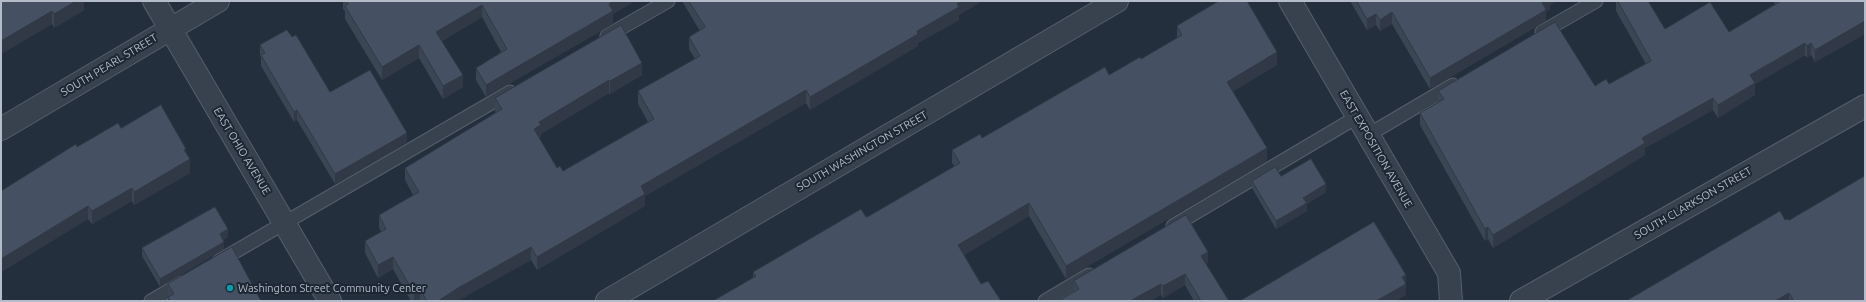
<!DOCTYPE html>
<html>
<head>
<meta charset="utf-8">
<style>
	body { margin:0 }
	#map { position:relative; width:1866px; height:302px; overflow:hidden; background:#242f3e; font-family:Ubuntu,sans-serif }
	canvas { display:block }
	.frame { position:absolute; inset:0; border:2px solid #b4bcc9; pointer-events:none }
</style>
</head>
<body>
<div id="map">
<canvas width="1866" height="302"></canvas>
<div class="frame"></div>
</div>
<script>
const g = document.querySelector('canvas').getContext('2d');
g.lineJoin = 'round';
function stroke(path, color, width, dash) { g.strokeStyle = color; g.lineWidth = width; g.lineCap = dash ? 'butt' : 'round'; g.setLineDash(dash || []); g.stroke(path); }
function fillPath(path, color) { g.fillStyle = color; g.fill(path, 'evenodd'); }
function label(font, color, halo, rows, align = 'center') {
  g.font = font + ' Ubuntu,sans-serif'; g.lineWidth = 4; g.setLineDash([]); g.textBaseline = 'middle'; g.strokeStyle = halo; g.fillStyle = color; for (const [text, x, y, turn = 0] of rows) {
    g.save(); g.translate(x, y); g.rotate((+turn || 0) * Math.PI / 180); g.textAlign = isNaN(turn) ? turn : align; if (halo) g.strokeText(text, 0, 0); g.fillText(text, 0, 0); g.restore();
  }
}
const service = new Path2D(`
	M1542,32l54,-31
	M607,36l61,-35
	M1368,135l85,-50
	M1173,226l184,-109
	M219,261l291,-169
	M151,301l31,-18
	M1045,301l44,-26`);
const minor = new Path2D(`
	M154,1l176,300
	M1290,1l159,272 2,28
	M1,129l217,-128
	M1521,301l344,-195`);
const tertiary = new Path2D(`
	M607,301l510,-300`);
stroke(service, '#565f6c', 15);
stroke(minor, '#565f6c', 24);
stroke(tertiary, '#565f6c', 24);
stroke(service, '#38414e', 13);
stroke(minor, '#38414e', 22);
stroke(tertiary, '#38414e', 22);
fillPath(new Path2D(`
	M1,1h83v9l-30,18 -2,-4 -51,30z
	M343,1h292l-22,13v10l-127,73 -10,-17v-12l25,-16 -19,-35 -40,24 21,46 -20,12 -24,-41 -37,22 -37,-61v-8l-2,-2z
	M682,1h300l-23,14v5l-41,23v3l-108,64 -4,-7 -161,93v10l-108,64 -6,-10 -74,41h-46l-18,-32 -15,9 -13,-25v-12l16,-9 -2,-5v-12l34,-20 -8,-15v-12l91,-55 -1,-2v-13l147,-23 -32,19 -1,-1 -68,41v3l-2,1 18,30 6,3 85,-49 -10,-18v-13l57,-32 -6,-10v-12l11,-6z
	M1350,1h206l-6,4v4l-4,2v10l-116,68 -38,-65 -12,7 -4,-6 -9,5z
	M1616,1h32l17,28 64,3 46,-28 -2,-3h92v33l-50,28 -4,-7 -4,3 -2,-3 -50,29v11l-37,23 -5,-8 -68,38v7l-152,93 -5,-9 -3,2 -65,-116v-12l18,-11v-11l157,-5 14,-2 37,-20 -30,-53z
	M1177,26l100,39 -44,26 34,70 -201,118 -37,-63 -65,39 17,29 20,17 -248,-23v-6l116,-56 86,-49 -3,-4v-13l30,-12 127,-63 32,-16 36,-21z
	M260,45l70,47 77,51 -72,41 -38,-64 -3,2 -33,-56v-9l-1,-1z
	M121,128l65,25 4,20 -56,32 -2,-4 -40,23 -4,-5 -87,53v-81l76,-44z
	M1281,176l45,16 -19,12v7l-31,18 -24,-41v-7z
	M1785,220l80,81h-239z
	M228,237l-5,3 1,9 -64,38 -18,-31v-8z
	M1208,263l-2,1 23,37h-35l-9,-16 -22,13 -2,-3 -87,-3v-11z
	M168,284l93,17h-93z`), '#3b4654');
fillPath(new Path2D(`
	M76,1h8v9l-30,18v-14z
	M614,1h21l-22,13v10l-127,73v-12z
	M962,1h20l-23,14v5l-41,23v3l-108,64v-13l107,-66z
	M1544,1h12l-6,4v4l-4,2v10l-116,68v-11z
	M482,5v12l-46,27v-12z
	M52,11v13l-51,30v-13z
	M1392,12v12l-12,7v-11z
	M1376,14v11l-9,5v-11z
	M1865,21v13l-50,28v-12z
	M1805,43v12l-50,29v11l-37,23v-13l32,-30z
	M1811,43v12l-4,3v-12z
	M419,45v13l-37,22v-13z
	M1277,52v13l-50,30v-13z
	M642,63v12l-32,19v-13z
	M463,75v12l-20,12v-13z
	M609,80v13l-68,41v3l-7,4v-12l5,-7z
	M806,90v13l-161,93v10l-108,64v-13l104,-71z
	M1713,98v12l-68,38v7l-152,93v-13l149,-97z
	M297,110v10l-3,2v-10z
	M407,133v10l-72,41v-10z
	M1267,148v13l-201,118v-13z
	M186,149v13l4,-3v14l-56,32v-13z
	M1326,184v8l-19,12v7l-31,18v-8l27,-23z
	M132,188v13l-40,23v-13z
	M1029,203v13l-71,42v-13z
	M88,206v13l-87,53v-13z
	M1488,227v12l-3,2v-12z
	M228,229v8l-8,5v-8z
	M224,242v7l-64,38v-8z
	M531,247v13l-74,41h-19l20,-13z
	M1208,252v11l-7,5v-12z
	M393,257v12l-15,9v-13z
	M1185,274v11l-22,13v-12z
	M1406,275v20l-10,6h-20l26,-24z
	M1161,284v11l-10,6h-21z
	M420,289v12h-6v-8z
	M1789,293v8h-14z`), '#303945');
const building = new Path2D(`
	M1,1h75l-22,13 -2,-3 -51,30z
	M346,1h268l-5,3 4,7 -127,74 -10,-17 31,-19 -25,-44 -46,27 27,43 -20,11 -24,-41 -37,22 -37,-61 3,-2z
	M689,1h273l-5,3 2,3 -42,24 1,3 -108,63 -4,-7 -165,96 4,8 -108,63 -6,-10 -73,41 -20,13h-11l-7,-12 -6,4 -21,-36 -15,8 -13,-24 21,-12 -7,-14 40,-23 -14,-24 97,-59 -7,-11 126,-73 21,38 -32,18 -1,-1 -70,42 2,3 -7,4 23,39 3,-2 3,5 91,-52 -16,-28 62,-35 -11,-19 16,-10z
	M1219,1h28l30,51 -50,30 40,66 -201,118 -37,-63 -71,42 23,39 7,-3 13,20h-288l43,-25 -3,-4 108,-63 5,8 3,-1 91,-53 -8,-13 28,-16 2,4 123,-71 4,8 31,-18 1,2 41,-24 -5,-9z
	M1357,1h187l-2,1 4,8 -116,68 -38,-66 -12,8 -4,-6 -9,5z
	M1618,1h30l17,28 45,-27 19,30 52,-31h84v20l-50,29 -4,-7 -4,3 -2,-3 -55,32 5,8 -37,22 -5,-7 -71,40 3,5 -152,92 -5,-8 -3,2 -65,-116 24,-14 -6,-8 117,-69 40,64 11,-7 3,5 42,-23z
	M287,30l5,7 4,-2 34,57 40,-22 37,63 -72,41 -38,-64 -3,2 -33,-57 4,-2 -5,-8z
	M161,105l25,44 -2,1 6,9 -56,33 -2,-4 -40,23 -4,-5 -87,53v-68l75,-47 1,3 41,-24 3,5z
	M1311,159l15,25 -23,14 4,5 -31,18 -24,-40 23,-14 6,9z
	M1865,176v125h-71l-5,-8 -14,8h-149l154,-90 5,9 3,-1 1,1z
	M215,207l13,22 -8,5 4,8 -64,37 -18,-31z
	M1186,215l22,37 -7,4 28,45h-28l-16,-27 -22,12 -2,-2 -31,17h-71l20,-12 -5,-8z
	M1374,222l32,53 -4,2 4,7 -30,17h-136z
	M232,247l29,54h-91l-2,-4 6,-3 -6,-10z`);
fillPath(building, '#455162');
stroke(building, '#303945', 1);
for (const [x, y, r, color] of [
	[230,288,4,"#0f9aa8"]
]) { const dot = new Path2D(); dot.arc(x, y, r, 0, 2 * Math.PI); g.fillStyle = color; g.fill(dot); stroke(dot, '#1d2633', 1.5); }
label('11px', '#b4bcc9', '#1d2633', [
	["SOUTH PEARL STREET",109,65,-31],
	["EAST EXPOSITION AVENUE",1376,149,60],
	["EAST OHIO AVENUE",242,151,59],
	["SOUTH WASHINGTON STREET",862,151,-30],
	["SOUTH CLARKSON STREET",1693,203,-30]
]);
label('11px', '#b4bcc9', '#1d2633', [
	["Washington Street Community Center",238,288]
], 'left');
</script>
</body>
</html>
